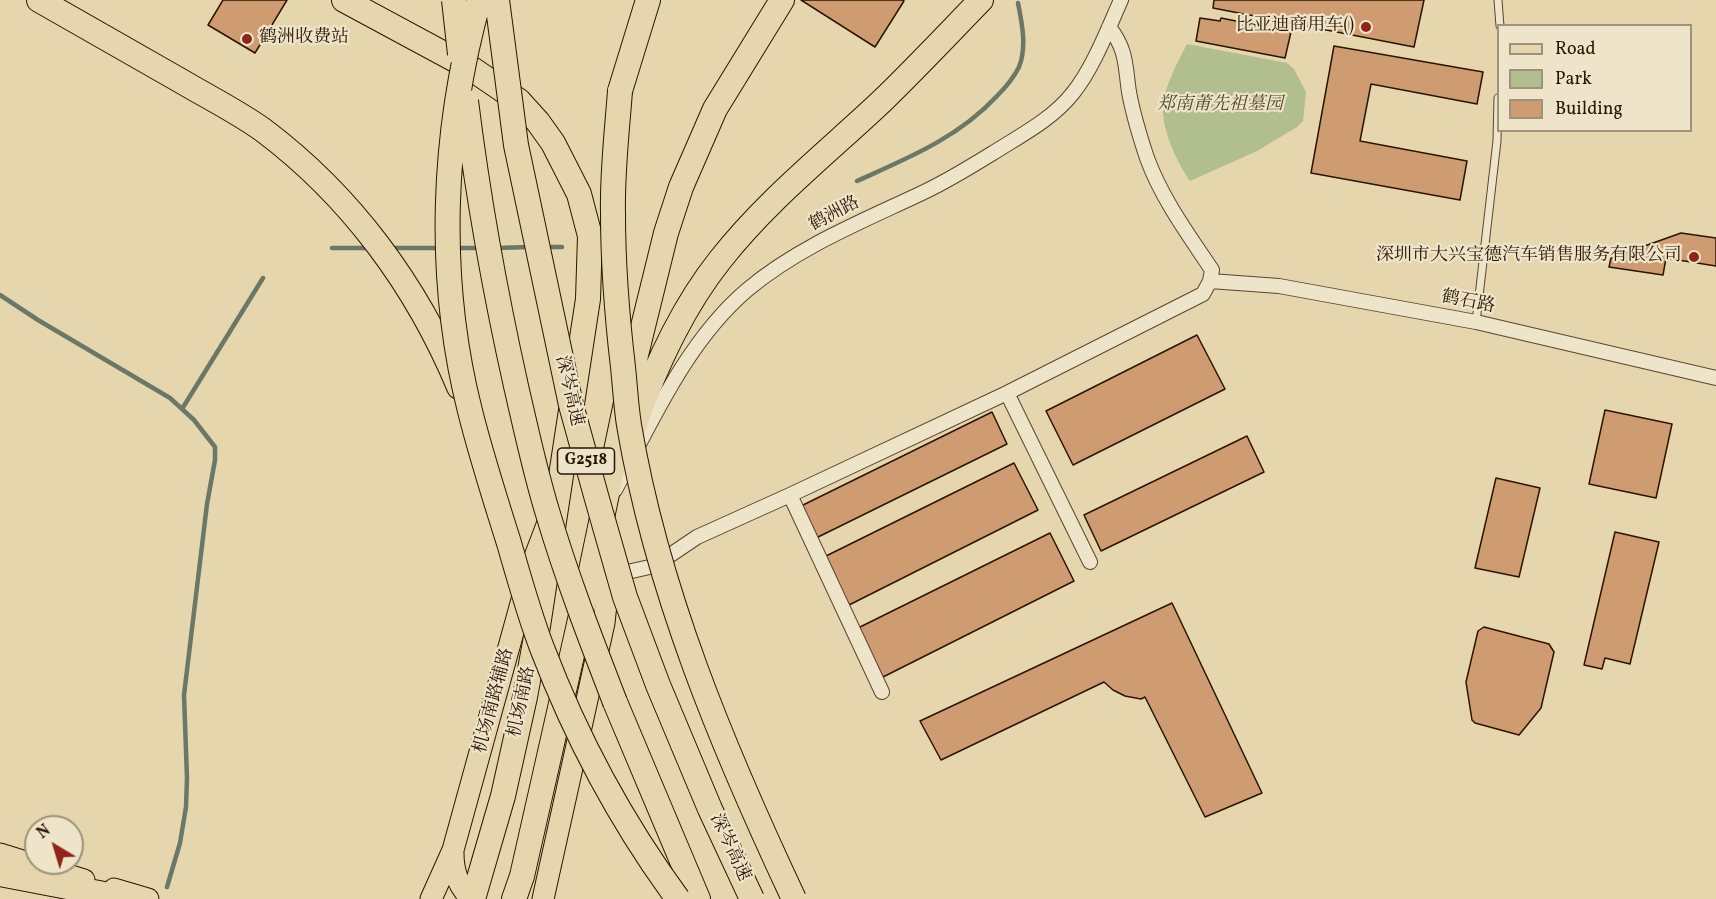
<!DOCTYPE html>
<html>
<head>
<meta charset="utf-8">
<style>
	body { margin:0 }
	#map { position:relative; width:1716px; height:899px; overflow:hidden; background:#e5d6ad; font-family:Vollkorn,serif }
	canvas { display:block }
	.legend { position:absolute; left:1497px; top:24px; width:195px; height:108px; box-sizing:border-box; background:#eee4ca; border:2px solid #a0917a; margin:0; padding:8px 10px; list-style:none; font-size:18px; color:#2b1403 }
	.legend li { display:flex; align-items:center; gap:12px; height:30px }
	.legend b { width:30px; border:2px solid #a0917a }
	.north { position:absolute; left:24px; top:815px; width:60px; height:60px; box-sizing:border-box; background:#eee4ca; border:2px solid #a0917a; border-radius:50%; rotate:322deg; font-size:16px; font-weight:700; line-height:24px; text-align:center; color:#2b1403 }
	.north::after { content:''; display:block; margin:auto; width:21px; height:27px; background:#8f2418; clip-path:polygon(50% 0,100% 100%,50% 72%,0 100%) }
</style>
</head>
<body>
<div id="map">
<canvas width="1716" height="899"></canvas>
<ul class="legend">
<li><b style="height:8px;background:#e5d6ad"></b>Road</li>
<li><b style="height:16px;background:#b0bf8d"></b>Park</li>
<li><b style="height:16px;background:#cf9c72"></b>Building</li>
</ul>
<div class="north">N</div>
</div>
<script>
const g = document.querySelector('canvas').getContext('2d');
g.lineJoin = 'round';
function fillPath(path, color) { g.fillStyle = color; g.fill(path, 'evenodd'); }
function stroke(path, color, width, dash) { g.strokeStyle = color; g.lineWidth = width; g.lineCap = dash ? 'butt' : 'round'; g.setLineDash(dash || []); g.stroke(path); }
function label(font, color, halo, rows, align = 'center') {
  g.font = font + ' Vollkorn,"Noto Serif SC",serif'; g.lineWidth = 4.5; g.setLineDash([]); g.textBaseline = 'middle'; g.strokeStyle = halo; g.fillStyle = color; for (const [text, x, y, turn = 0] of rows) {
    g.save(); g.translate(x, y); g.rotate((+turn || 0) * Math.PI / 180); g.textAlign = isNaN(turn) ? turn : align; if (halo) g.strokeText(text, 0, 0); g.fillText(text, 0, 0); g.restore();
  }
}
fillPath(new Path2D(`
	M1187,44l100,19 7,6 12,23 -3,29 -6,6 -40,24 -67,30c-12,-17 -27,-49 -27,-70 -1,-21 15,-49 24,-67z`), '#b0bf8d');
stroke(new Path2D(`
	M857,181c51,-23 101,-43 140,-85 8,-8 17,-19 22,-29 8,-20 3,-44 -1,-64
	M547,247h15
	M332,248h38
	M391,248h51
	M457,248h24
	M496,248l33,-1
	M0,295l38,25 132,78 24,22 21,27v13l-8,44 -23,191 3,83 -1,29 -6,36 -13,44
	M182,409l81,-131`), '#6b7767', 4.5);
const building = new Path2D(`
	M223,0h64l-32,53 -47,-28z
	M801,0h101l2,1 -29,46z
	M1214,0h210l-10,47 -201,-39z
	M1200,18l20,3 1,-3 70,14 -6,26 -89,-17z
	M1334,46l149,26 -6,32 -106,-20 -11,57 107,20 -7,39 -149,-27z
	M1681,233l35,5v28l-50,-8 -3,17 -54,-8 2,-9z
	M1197,335l28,54 -152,76 -27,-54z
	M1605,410l67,14 -16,74 -67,-14z
	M992,412l15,32 -193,95 -15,-32z
	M1247,436l17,36 -163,79 -17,-36z
	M1014,463l24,47 -191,96 -25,-48z
	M1496,478l44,10 -21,89 -44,-9z
	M1615,532l44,10 -29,122 -25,-6 -3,11 -18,-4z
	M1050,533l24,48 -191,96 -25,-49z
	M1172,603l90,190 -57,24 -60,-120 -4,2 -16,-3 -12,-6 -9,-8 -163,78 -21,-39z
	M1484,627l65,17 5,8 -13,56 -22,27 -44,-12 -3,-3 -6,-38 12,-51z`);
fillPath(building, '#cf9c72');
stroke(building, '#2b1403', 1.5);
const lane = new Path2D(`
	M1498,0l2,26
	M1476,322l21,-181 1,-43`);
const street = new Path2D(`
	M1210,281l69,5 197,36 240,56
	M1007,393l83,169
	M615,490c37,-69 72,-149 132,-200 51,-43 116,-69 175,-97 28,-13 53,-29 79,-45 26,-16 53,-31 72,-55 20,-25 35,-64 48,-93
	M790,495l92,197
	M614,575l40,-9 43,-29 93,-42 217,-102 196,-99 7,-13 2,-11c-24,-36 -50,-71 -65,-112 -7,-21 -14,-44 -18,-66 -4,-27 -2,-42 -20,-65`);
const primary = new Path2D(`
	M453,853c0,19 5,32 18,46
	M0,854l84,26
	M114,889l34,10
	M431,899l22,-49 78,-283 16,-42
	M543,899l61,-276 5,-47 -1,-20`);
const highway = new Path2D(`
	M39,0c48,27 95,54 142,81 27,16 57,31 82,49 88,66 154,156 196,257
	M344,0l128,69 47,32 19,21 15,21 26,51 11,42 -2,63 -50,327 -13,71 -22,99 -30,103
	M620,91l28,-91
	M633,429c21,-60 48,-120 87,-169 47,-60 108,-108 162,-159 34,-33 66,-67 99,-101
	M615,702l83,197
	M0,874l130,25
	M514,899l8,-23 67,-296 47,-225 30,-122 15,-46 34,-78 67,-109`);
stroke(lane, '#5a442e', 9);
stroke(street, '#5a442e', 16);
stroke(primary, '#2b1403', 23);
stroke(highway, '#2b1403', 26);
stroke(lane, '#eee4ca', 7);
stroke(street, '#eee4ca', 14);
stroke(primary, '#e5d6ad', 21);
stroke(highway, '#e5d6ad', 24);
const highwayBridge = new Path2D(`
	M454,0l6,54
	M479,0c-37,132 -43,277 -9,411 11,44 25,88 39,132 10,35 20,71 33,105 34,89 80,175 136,251
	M497,0l19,145 55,260 26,94 28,98 33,88 52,124 42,90
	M620,91c-3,40 -8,82 -7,122 0,51 4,103 10,154 2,19 3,39 6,58 28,166 94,323 165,474
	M466,101c12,96 29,191 50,285 10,43 19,86 32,128 19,64 43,126 67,188`);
stroke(highwayBridge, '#2b1403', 26, []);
stroke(highwayBridge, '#e5d6ad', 24);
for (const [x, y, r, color] of [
	[1366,27,6,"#8f2418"],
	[247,39,6,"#8f2418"],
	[1694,257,6,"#8f2418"]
]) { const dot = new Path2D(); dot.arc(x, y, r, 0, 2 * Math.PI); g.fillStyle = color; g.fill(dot); stroke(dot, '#eee4ca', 2); }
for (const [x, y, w] of [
	[586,461,57]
]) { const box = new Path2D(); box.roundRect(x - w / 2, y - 13, w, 26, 4.5); g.fillStyle = '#eee4ca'; g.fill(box); stroke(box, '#2b1403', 1.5); }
label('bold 16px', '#2b1403', null, [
	["G2518",586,461]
]);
label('18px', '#2b1403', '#eee4ca', [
	["比亚迪商用车()",1354,27],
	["鹤洲收费站",259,39,"left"],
	["深圳市大兴宝德汽车销售服务有限公司",1682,257]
], 'right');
label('italic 18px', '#53472c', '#eee4ca', [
	["郑南莆先祖墓园",1220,106]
]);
label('18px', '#2b1403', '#eee4ca', [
	["鹤洲路",835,215,-28],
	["鹤石路",1468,303,11],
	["深岑高速",568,391,77],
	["机场南路辅路",495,701,-75],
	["机场南路",523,702,-78],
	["深岑高速",729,848,65]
]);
</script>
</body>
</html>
